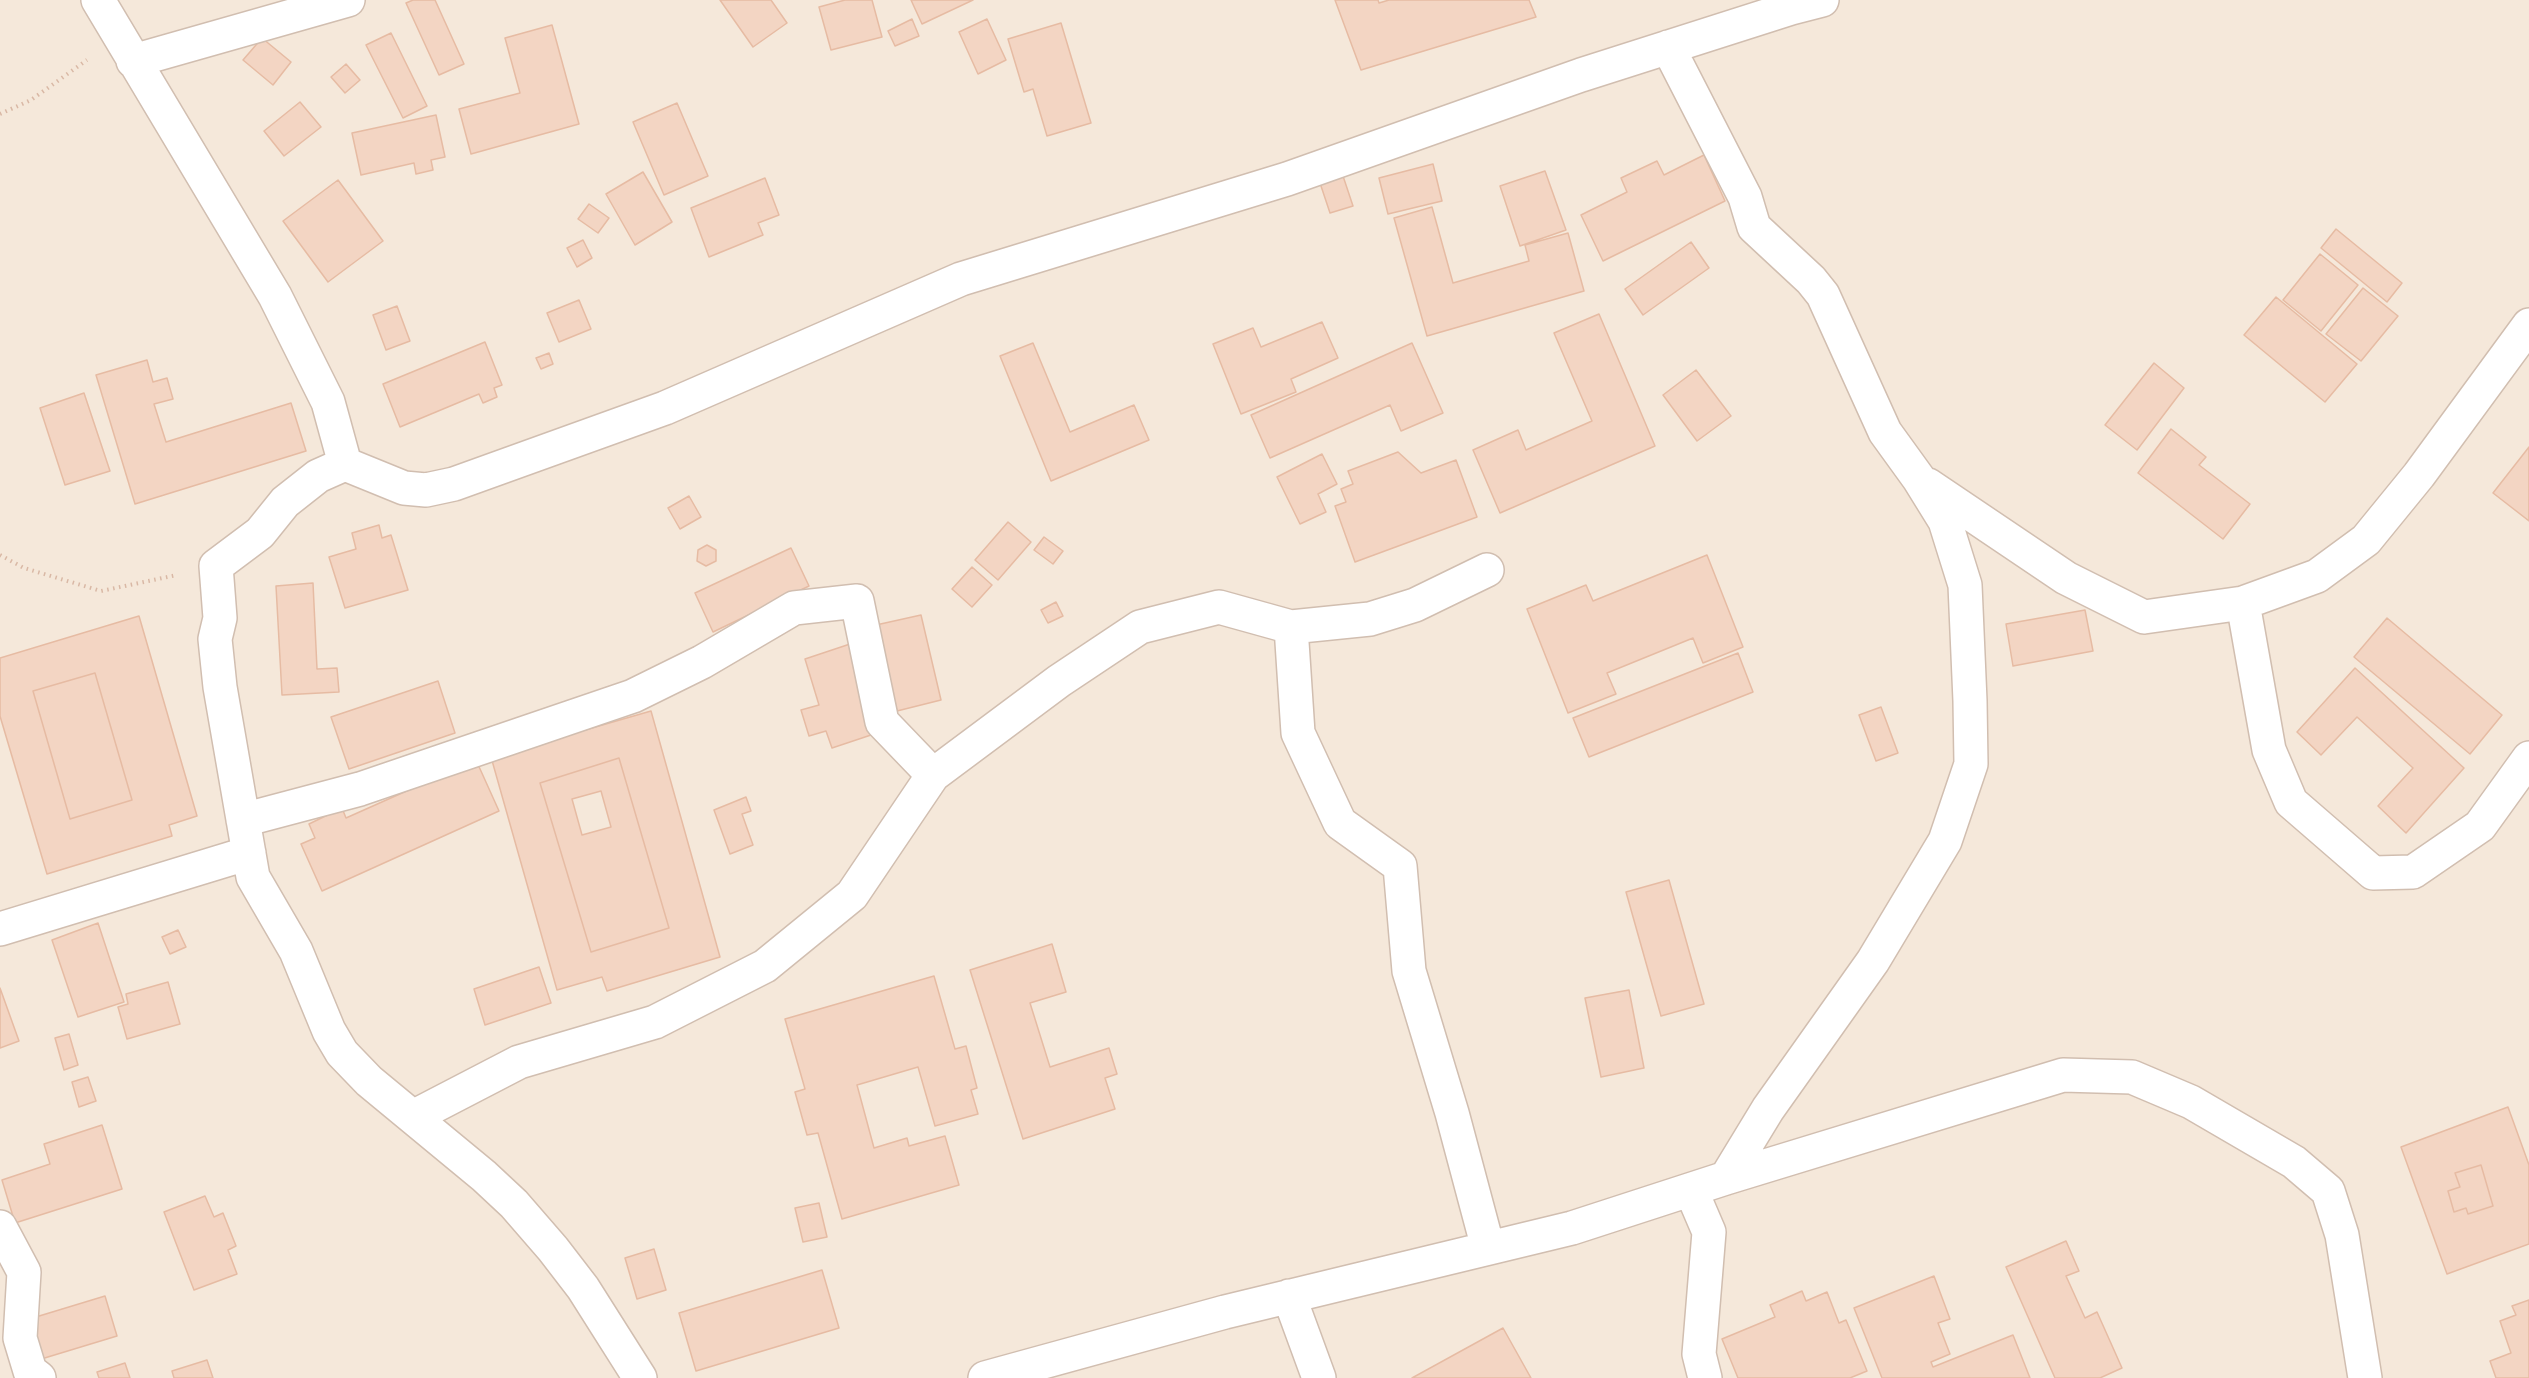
<!DOCTYPE html>
<html>
<head>
<meta charset="utf-8">
<style>
	body { margin:0 }
	canvas { display:block; background:#fdf6ec }
</style>
</head>
<body>
<canvas width="2529" height="1378"></canvas>
<script>
const g = document.querySelector('canvas').getContext('2d');
g.lineJoin = 'round';
function fillPath(path, color) { g.fillStyle = color; g.fill(path, 'evenodd'); }
function stroke(path, color, width, dash) { g.strokeStyle = color; g.lineWidth = width; g.lineCap = dash ? 'butt' : 'round'; g.setLineDash(dash || []); g.stroke(path); }
fillPath(new Path2D(`
	M0,0h2529v1378h-2529z`), '#f5e8da');
const building = new Path2D(`
	M413,0h22l29,64 -25,11 -33,-72z
	M720,0h51l16,23 -34,24z
	M845,0h27l10,37 -51,13 -12,-43z
	M911,0h62l-51,24z
	M1335,0h43l1,3 10,-3h140l7,17 -175,53z
	M912,19l7,17 -24,10 -7,-15z
	M987,19l19,41 -28,14 -19,-42z
	M1061,23l30,100 -44,13 -14,-47 -9,3 -16,-53z
	M552,25l27,99 -108,30 -12,-45 61,-16 -15,-55z
	M391,33l36,73 -24,12 -37,-73z
	M262,38l29,24 -18,23 -30,-25z
	M346,64l14,16 -15,13 -14,-16z
	M300,102l21,25 -37,29 -20,-25z
	M677,103l31,73 -44,19 -31,-73z
	M436,115l9,42 -14,3 2,10 -17,4 -2,-11 -53,12 -9,-42z
	M1704,155l21,46 -122,60 -22,-46 46,-23 -6,-14 36,-17 7,14z
	M1433,164l9,37 -54,13 -9,-36z
	M1545,171l21,59 -46,16 -20,-60z
	M643,172l29,50 -37,23 -29,-51z
	M1342,173l11,33 -23,7 -11,-33z
	M765,178l14,37 -21,8 5,12 -54,22 -18,-49z
	M338,180l45,61 -55,41 -45,-61z
	M589,204l20,14 -11,15 -20,-14z
	M1432,207l21,76 76,-22 -4,-16 43,-12 16,58 -157,45 -33,-118z
	M2336,229l66,54 -15,19 -66,-54z
	M583,240l9,18 -15,9 -10,-19z
	M1691,242l18,26 -66,47 -18,-26z
	M2320,254l38,31 -37,46 -38,-31z
	M2363,288l35,28 -37,45 -35,-27z
	M2276,297l81,67 -32,38 -81,-67z
	M579,300l12,29 -32,13 -12,-29z
	M397,306l13,35 -24,9 -13,-35z
	M1599,314l56,132 -155,67 -27,-63 45,-20 8,20 66,-29 -38,-88z
	M1322,322l16,36 -47,21 5,13 -55,22 -28,-70 40,-16 8,19z
	M485,342l17,43 -8,3 3,9 -14,6 -4,-9 -79,33 -17,-43z
	M1033,343l37,89 64,-27 15,35 -98,41 -51,-125z
	M1412,343l31,70 -42,18 -11,-26 -120,53 -19,-43z
	M549,353l4,11 -12,5 -5,-11z
	M147,360l6,22 14,-4 6,21 -19,5 12,38 125,-39 15,48 -171,53 -39,-129z
	M2154,363l30,25 -47,62 -32,-25z
	M1696,370l35,46 -34,25 -34,-46z
	M84,393l26,78 -45,14 -25,-77z
	M2171,429l35,28 -7,8 51,39 -27,35 -85,-66z
	M2529,447v74l-36,-28z
	M1398,452l23,21 35,-13 21,57 -122,45 -20,-56 11,-4 -5,-13 12,-5 -5,-13z
	M1322,454l15,30 -19,10 8,18 -26,12 -23,-47z
	M689,496l12,21 -21,12 -12,-21z
	M1008,522l23,20 -33,38 -23,-20z
	M379,525l3,13 9,-3 17,55 -63,18 -16,-51 27,-8 -4,-16z
	M1044,537l19,14 -10,13 -19,-14z
	M707,545l9,5v11l-10,5 -9,-5 1,-11z
	M791,548l18,38 -96,46 -18,-39z
	M1707,555l36,92 -40,16 -10,-25 -86,35 9,21 -48,19 -41,-104 59,-24 7,16z
	M972,567l20,18 -20,22 -20,-18z
	M313,583l4,86 20,-1 2,24 -57,3 -6,-109z
	M1056,602l7,14 -15,7 -7,-13z
	M2085,610l8,41 -80,15 -7,-42z
	M921,615l20,85 -44,11 -21,-86z
	M139,616l58,200 -28,9 3,11 -125,38 -47,-158v-58zM95,673l37,127 -62,19 -37,-128z
	M2387,618l115,97 -32,39 -116,-97z
	M850,644l27,89 -45,15 -6,-17 -17,5 -8,-26 18,-5 -14,-46z
	M1738,653l15,39 -164,65 -16,-39z
	M2355,668l109,100 -58,65 -28,-27 35,-38 -56,-51 -36,38 -24,-23z
	M95,673l37,127 -62,19 -37,-128z
	M438,681l17,52 -106,36 -18,-52z
	M1881,707l17,46 -22,8 -17,-46z
	M651,711l69,246 -113,34 -5,-14 -45,13 -66,-233zM619,758l50,170 -78,24 -51,-169z
	M619,758l50,170 -78,24 -51,-169z
	M476,760l23,51 -177,80 -21,-47 14,-6 -6,-14 33,-16 4,10z
	M601,791l10,36 -29,8 -10,-36z
	M746,797l5,14 -9,3 11,31 -23,9 -16,-44z
	M1669,880l35,124 -43,12 -35,-124z
	M98,923l26,79 -46,15 -26,-77z
	M178,930l8,17 -16,7 -8,-17z
	M1052,944l14,48 -36,11 20,64 59,-19 8,26 -12,4 10,31 -92,30 -53,-169z
	M539,967l12,36 -66,22 -11,-36z
	M934,976l21,73 11,-3 11,42 -6,2 7,24 -43,12 -17,-59 -61,18 17,63 33,-10 2,8 36,-10 14,49 -117,34 -24,-86 -11,2 -12,-43 10,-3 -20,-70z
	M168,982l12,42 -53,15 -9,-32 10,-3 -2,-10z
	M0,988l19,53 -19,7z
	M1629,990l15,78 -43,9 -16,-79z
	M69,1034l9,31 -14,5 -9,-32z
	M88,1077l8,24 -17,6 -7,-25z
	M2508,1107l21,58v79l-82,30 -46,-127zM2481,1165l12,41 -25,8 -2,-6 -12,4 -6,-21 12,-4 -5,-14z
	M102,1125l20,64 -107,34 -13,-43 48,-16 -6,-20z
	M2481,1165l12,41 -25,8 -2,-6 -12,4 -6,-21 12,-4 -5,-14z
	M205,1196l9,21 9,-4 13,33 -8,4 9,24 -43,16 -30,-78z
	M819,1203l8,34 -24,5 -8,-34z
	M2066,1241l13,30 -13,5 19,42 12,-6 25,56 -22,10h-45l-49,-111z
	M654,1249l12,41 -29,9 -12,-41z
	M822,1270l17,58 -143,43 -17,-58z
	M1934,1276l16,43 -12,4 12,31 -19,8 2,5 80,-32 17,43h-148l-28,-70z
	M1802,1291l4,10 21,-9 12,31 7,-3 21,51 -17,7h-112l-16,-39 53,-22 -5,-12z
	M105,1296l12,40 -79,24 -12,-40z
	M2529,1300v78h-33l-6,-17 21,-8 -11,-32 16,-6 -4,-9z
	M1503,1328l28,50h-119z
	M207,1360l6,18h-39l-2,-7z
	M125,1363l5,15h-31l-2,-6z`);
fillPath(building, '#f3d5c3');
stroke(building, '#e6bba3', 1.5);
const street = new Path2D(`
	M98,0l177,296 53,106 17,62
	M1668,47l77,150 9,30 57,53 12,15 62,137 34,47 26,42 20,64 5,116 1,63 -26,77 -72,120 -105,148 -42,69
	M133,61l215,-61
	M1928,485l138,93 78,39 99,-14 74,-27 49,-36 53,-65 110,-150
	M2243,603l26,147 22,52 82,71 40,-1 67,-46 49,-68
	M1291,627l7,106 42,90 60,43 9,105 43,142 36,135
	M243,820l117,-31 273,-93 69,-34 92,-54 63,-7 25,121 51,53
	M0,929l249,-76
	M413,1117l106,-55 136,-40 110,-56 87,-71 81,-120 126,-94 81,-54 79,-20 72,20 79,-8 45,-14 72,-35
	M1691,1190l18,42 -10,122 6,24
	M0,1227l24,45 -4,66 10,33 9,7
	M1289,1296l30,82
	M640,1378l-57,-90 -30,-39 -39,-45 -30,-28 -115,-95 -27,-28 -13,-22 -33,-80 -43,-74 -33,-190 -5,-48 5,-21 -4,-52 44,-33 25,-31 33,-26 27,-12 59,24 22,2 28,-6 211,-76 296,-129 326,-100 294,-104 210,-67 31,-8
	M985,1378l240,-66 347,-84 154,-50 337,-103 69,2 59,25 103,60 34,29 14,44 23,143`);
stroke(street, '#d1beb0', 36);
stroke(new Path2D(`
	M0,114l31,-14 56,-40
	M0,555l24,13 77,23 76,-16`), '#d9b8a5', 4, [1.5, 4.5]);
stroke(street, '#fff', 33);
</script>
</body>
</html>
